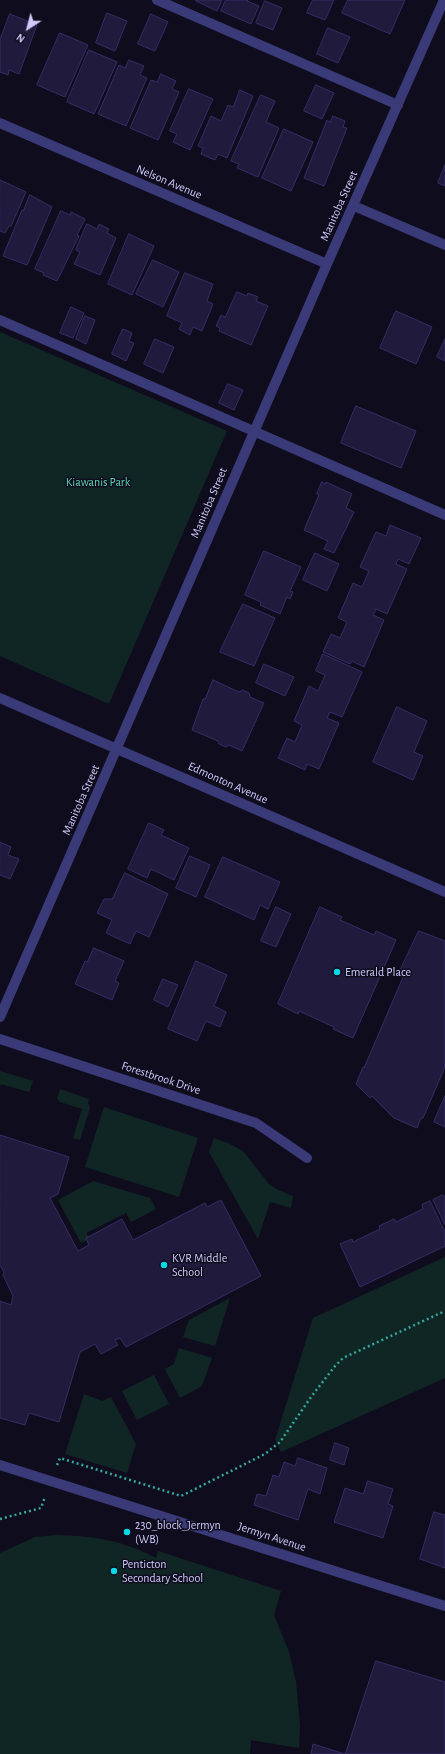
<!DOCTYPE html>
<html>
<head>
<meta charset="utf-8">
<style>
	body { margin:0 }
	#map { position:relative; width:445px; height:1754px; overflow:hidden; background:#0f0d1d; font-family:"Alegreya Sans",sans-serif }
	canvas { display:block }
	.north { position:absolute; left:8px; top:8px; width:40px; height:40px; -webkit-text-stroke:3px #0f0d1d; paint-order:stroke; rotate:216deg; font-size:11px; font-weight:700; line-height:16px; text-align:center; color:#cfcbfc }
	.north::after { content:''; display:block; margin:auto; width:14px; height:18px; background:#cfcbfc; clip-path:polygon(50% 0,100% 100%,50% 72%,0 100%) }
</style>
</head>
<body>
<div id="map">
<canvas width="445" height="1754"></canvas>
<div class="north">N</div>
</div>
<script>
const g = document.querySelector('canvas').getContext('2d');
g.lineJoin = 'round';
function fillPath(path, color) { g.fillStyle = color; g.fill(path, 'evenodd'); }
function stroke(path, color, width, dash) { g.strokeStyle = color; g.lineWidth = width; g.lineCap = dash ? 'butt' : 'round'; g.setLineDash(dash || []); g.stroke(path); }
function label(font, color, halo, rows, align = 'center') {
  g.font = font + ' "Alegreya Sans",sans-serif'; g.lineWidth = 3; g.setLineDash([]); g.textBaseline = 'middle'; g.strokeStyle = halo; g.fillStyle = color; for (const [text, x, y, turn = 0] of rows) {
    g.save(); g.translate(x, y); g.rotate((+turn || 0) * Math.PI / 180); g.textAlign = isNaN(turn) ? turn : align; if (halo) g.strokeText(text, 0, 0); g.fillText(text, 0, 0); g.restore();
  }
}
fillPath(new Path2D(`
	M0,332l227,99 -118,273 -109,-48z
	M0,1071l33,10 -4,11 -28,-8 -1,3z
	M60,1089l29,10 -1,4 2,5 -10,32 -7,-2 9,-29 -22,-7 -3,-4z
	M104,1107l94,31 -19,59 -94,-30z
	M214,1138l14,5 15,8 26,33 9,6 15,6 -2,12 -21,-6 -12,37 -49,-87z
	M93,1181l57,17 6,11 -25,13 -5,-9 -40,20 4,6 -9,4 -23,-43z
	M445,1257v121l-164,74 -6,-12 38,-122z
	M230,1298l-15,48 -32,-9 6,-17z
	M179,1348l33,10 -10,28 -22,12 -15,-29 9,-5z
	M154,1375l15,29 -32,16 -15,-29z
	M84,1394l18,7 9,-4 25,47 -9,29 -62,-19z
	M56,1535c38,1 66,5 100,23l2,-7 123,40 -7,24 15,37 7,30 4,44 -1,22 -48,-8 -1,14h-250v-201l35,-16z`), '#102625');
const building = new Path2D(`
	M196,0h26l-5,11 -21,-10z
	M226,0h22l-1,1 12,5 -8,18 -30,-13z
	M313,0h21l-9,20 -18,-7z
	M348,0h57l-15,34 -48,-21z
	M265,1l17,7 -9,22 -17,-7z
	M107,13l20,8 -12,30 -19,-8z
	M10,14l27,11 -18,49 -10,-4 -1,5 -8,-3v-32z
	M151,14l17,8 -13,29 -17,-7z
	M328,28l22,9 -12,26 -21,-9z
	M60,33l28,12 -23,52 -28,-12z
	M89,50l28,12 -23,52 -27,-12z
	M129,60l15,6 -4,9 7,3 -21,48 -28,-12 21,-49 6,3z
	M161,74l15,7 -4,8 7,3 -21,48 -28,-12 21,-48 6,2z
	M316,85l18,8 -12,26 -18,-8z
	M189,89l24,10 -23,51 -17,-8 4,-8 -7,-3z
	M240,90l13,6 -26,62 -9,-4 -3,6 -14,-6 2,-6 -5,-2 13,-30 10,5 7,-16 5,2z
	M261,95l14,6 -9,21 13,6 -21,49 -21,-9 2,-4 -8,-3z
	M333,116l12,5 -2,6 4,1 -23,58 -20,-8 23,-58 3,2z
	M284,129l29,13 -22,49 -29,-13z
	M445,165v21l-7,-3z
	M0,180l26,12 -15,34h-2l-4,7 -5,-2z
	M30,195l22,12 -25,58 -24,-9 19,-46 1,1z
	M61,211l9,4 1,-3 14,7 -8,16 2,1 -22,45 -14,-6 1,-2 -9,-4z
	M87,224l10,5 2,-5 10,5 -2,4 9,5 -16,37 -26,-11 6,-12 -4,-2z
	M129,234l25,12 -22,49 -24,-11z
	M153,260l26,12 -16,35 -27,-13z
	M185,273l28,11 -6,17 6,3 -11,27 -9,-4 -3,8 -11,-6 3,-6 -15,-7z
	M237,292l10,4 1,-3 10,4 -2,4 12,5 -17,39 -32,-14 1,-3 -4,-2 5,-11 4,2z
	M71,307l13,6 -11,25 -13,-5z
	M396,311l36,16 -16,37 -36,-16z
	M85,316l10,4 -9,24 -10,-5z
	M123,329l9,4 -3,8 5,2 -8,18 -14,-7z
	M155,339l19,8 -11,26 -19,-9z
	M445,339v22l-8,-4z
	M228,384l15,6 -9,20 -15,-7z
	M356,406l60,25 -15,37 -60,-25z
	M322,482l3,2 1,-2 26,12 -6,14 8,4 -20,41 -10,-4 4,-8 -24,-11 15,-35 -2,-1z
	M390,525l31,13 -12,26 -11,-5 -2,5 11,5 -20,45 -11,-5 -3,6 11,5 -20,47 -12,-6 -2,3 -27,-12 8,-18 9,4 7,-16 -9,-4 15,-35 9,4 7,-16 -9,-4 16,-35 10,4z
	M264,551l37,16 -11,24 3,1 -3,7 -3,-2 -7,17 -20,-9 1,-3 -16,-7z
	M315,553l24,11 -12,27 -24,-11z
	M243,604l32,14 -21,48 -34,-14z
	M323,654l39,18 -20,45 -12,-5 -3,6 12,5 -20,46 -12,-5 -2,6 -27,-12 9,-20 8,4 7,-17 -8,-4 15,-35 9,5 7,-16 -9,-4z
	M264,664l30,13 -9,19 -29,-13z
	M213,680l26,12 4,-2 6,3 1,4 14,6 -22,48 -13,-6 -3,2 -7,-3 -1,-3 -26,-11 11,-31h2z
	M397,707l30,14 -13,31 9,4 -10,24 -40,-18z
	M149,823l15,7 -3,5 28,13 -15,32 -23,-11 -4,9 -19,-9z
	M0,842l11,5 -3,8 11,4 -9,20 -10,-4z
	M190,856l20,9 -14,32 -20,-9z
	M223,857l57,25 -12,27 -8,-4 -6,15 -49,-23z
	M125,873l43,21 -19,43 -13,-6 -6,13 -24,-11 6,-13 -15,-7 7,-14h8z
	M276,907l15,7 -15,33 -15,-6z
	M320,907l22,10 -2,3 34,15 2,-4 20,9 -43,98 -20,-9 1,-2 -35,-16 -1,3 -20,-10z
	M419,931l26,10v126l-22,51h-2l-4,10 -23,-10 -22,-22 -2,2 -14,-14 7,-17 1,1 40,-93 -5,-2z
	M94,948l30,13 -9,20 4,2 -7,17 -37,-16 10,-23 2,1z
	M196,961l31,14 -13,31 12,6 -6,15 -14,-6 -9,20 -29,-12z
	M163,979l15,6 -10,22 -14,-7z
	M445,1096v31l-11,-5z
	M0,1135l69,22 -11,37 -8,4 28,53 11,-6 -3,-7 36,-19 11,21 72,-37 2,4 14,-7 40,76 -135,71 -6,-9 -5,2 3,5 -17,9 -6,-10 -15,8 -21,70 -30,-9 -4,12 -25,-7v-117l11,4 2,-9 -10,-21 1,-3 -4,-7z
	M443,1195l2,2v28l-12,-25z
	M430,1201l15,31v14l-85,41 -20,-43 12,-5 1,3 27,-13 -1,-3 15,-7 2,3 27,-13 -1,-4z
	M335,1443l14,5 -5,17 -14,-5z
	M298,1458l29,10 -7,26 -12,-5 -10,31 -44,-15 3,-11 9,2 7,-21 6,2 5,-15 11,4z
	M368,1481l25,8 -5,15 5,2 -10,32 -49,-16 11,-34 18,6z
	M434,1512l11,3v53l-25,-9z
	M376,1661l69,21v72h-134l2,-10 32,10z`);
fillPath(building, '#201a3d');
stroke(building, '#372d67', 1);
stroke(new Path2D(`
	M57,1465l3,-7 121,38 84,-42 15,-12 31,-45 24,-31 8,-8 102,-47
	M0,1519l41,-11 4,-11`), '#33a89e', 2.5, [2, 3]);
stroke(new Path2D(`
	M157,0l241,105
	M0,320l445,195`), '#3b3a79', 10);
stroke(new Path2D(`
	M0,123l327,141
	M354,206l91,39
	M0,698l445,194
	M0,1017l327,-753 117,-264
	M0,1039l256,84 51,35
	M0,1465l445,141`), '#3b3a79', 10);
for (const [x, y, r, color] of [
	[337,972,4,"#0cd7e7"],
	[164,1265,4,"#0cd7e7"],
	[127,1532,4,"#0cd7e7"],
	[114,1571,4,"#0cd7e7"]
]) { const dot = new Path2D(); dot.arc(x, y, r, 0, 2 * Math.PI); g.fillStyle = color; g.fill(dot); stroke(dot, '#0f0d1d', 1.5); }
label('12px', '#cfcbfc', '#0f0d1d', [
	["Nelson Avenue",169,182,23],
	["Manitoba Street",339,206,-66],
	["Manitoba Street",209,503,-67],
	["Edmonton Avenue",228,783,24],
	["Manitoba Street",81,800,-66],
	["Forestbrook Drive",161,1078,18],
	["Jermyn Avenue",272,1537,18]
]);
label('12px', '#5cd7b5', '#0f0d1d', [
	["Kiawanis Park",98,482]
]);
label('12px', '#cfcbfc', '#0f0d1d', [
	["Emerald Place",345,972],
	["KVR Middle",172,1258],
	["School",172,1272],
	["230_block_Jermyn",135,1525],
	["(WB)",135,1539],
	["Penticton",122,1564],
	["Secondary School",122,1578]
], 'left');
</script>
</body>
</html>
